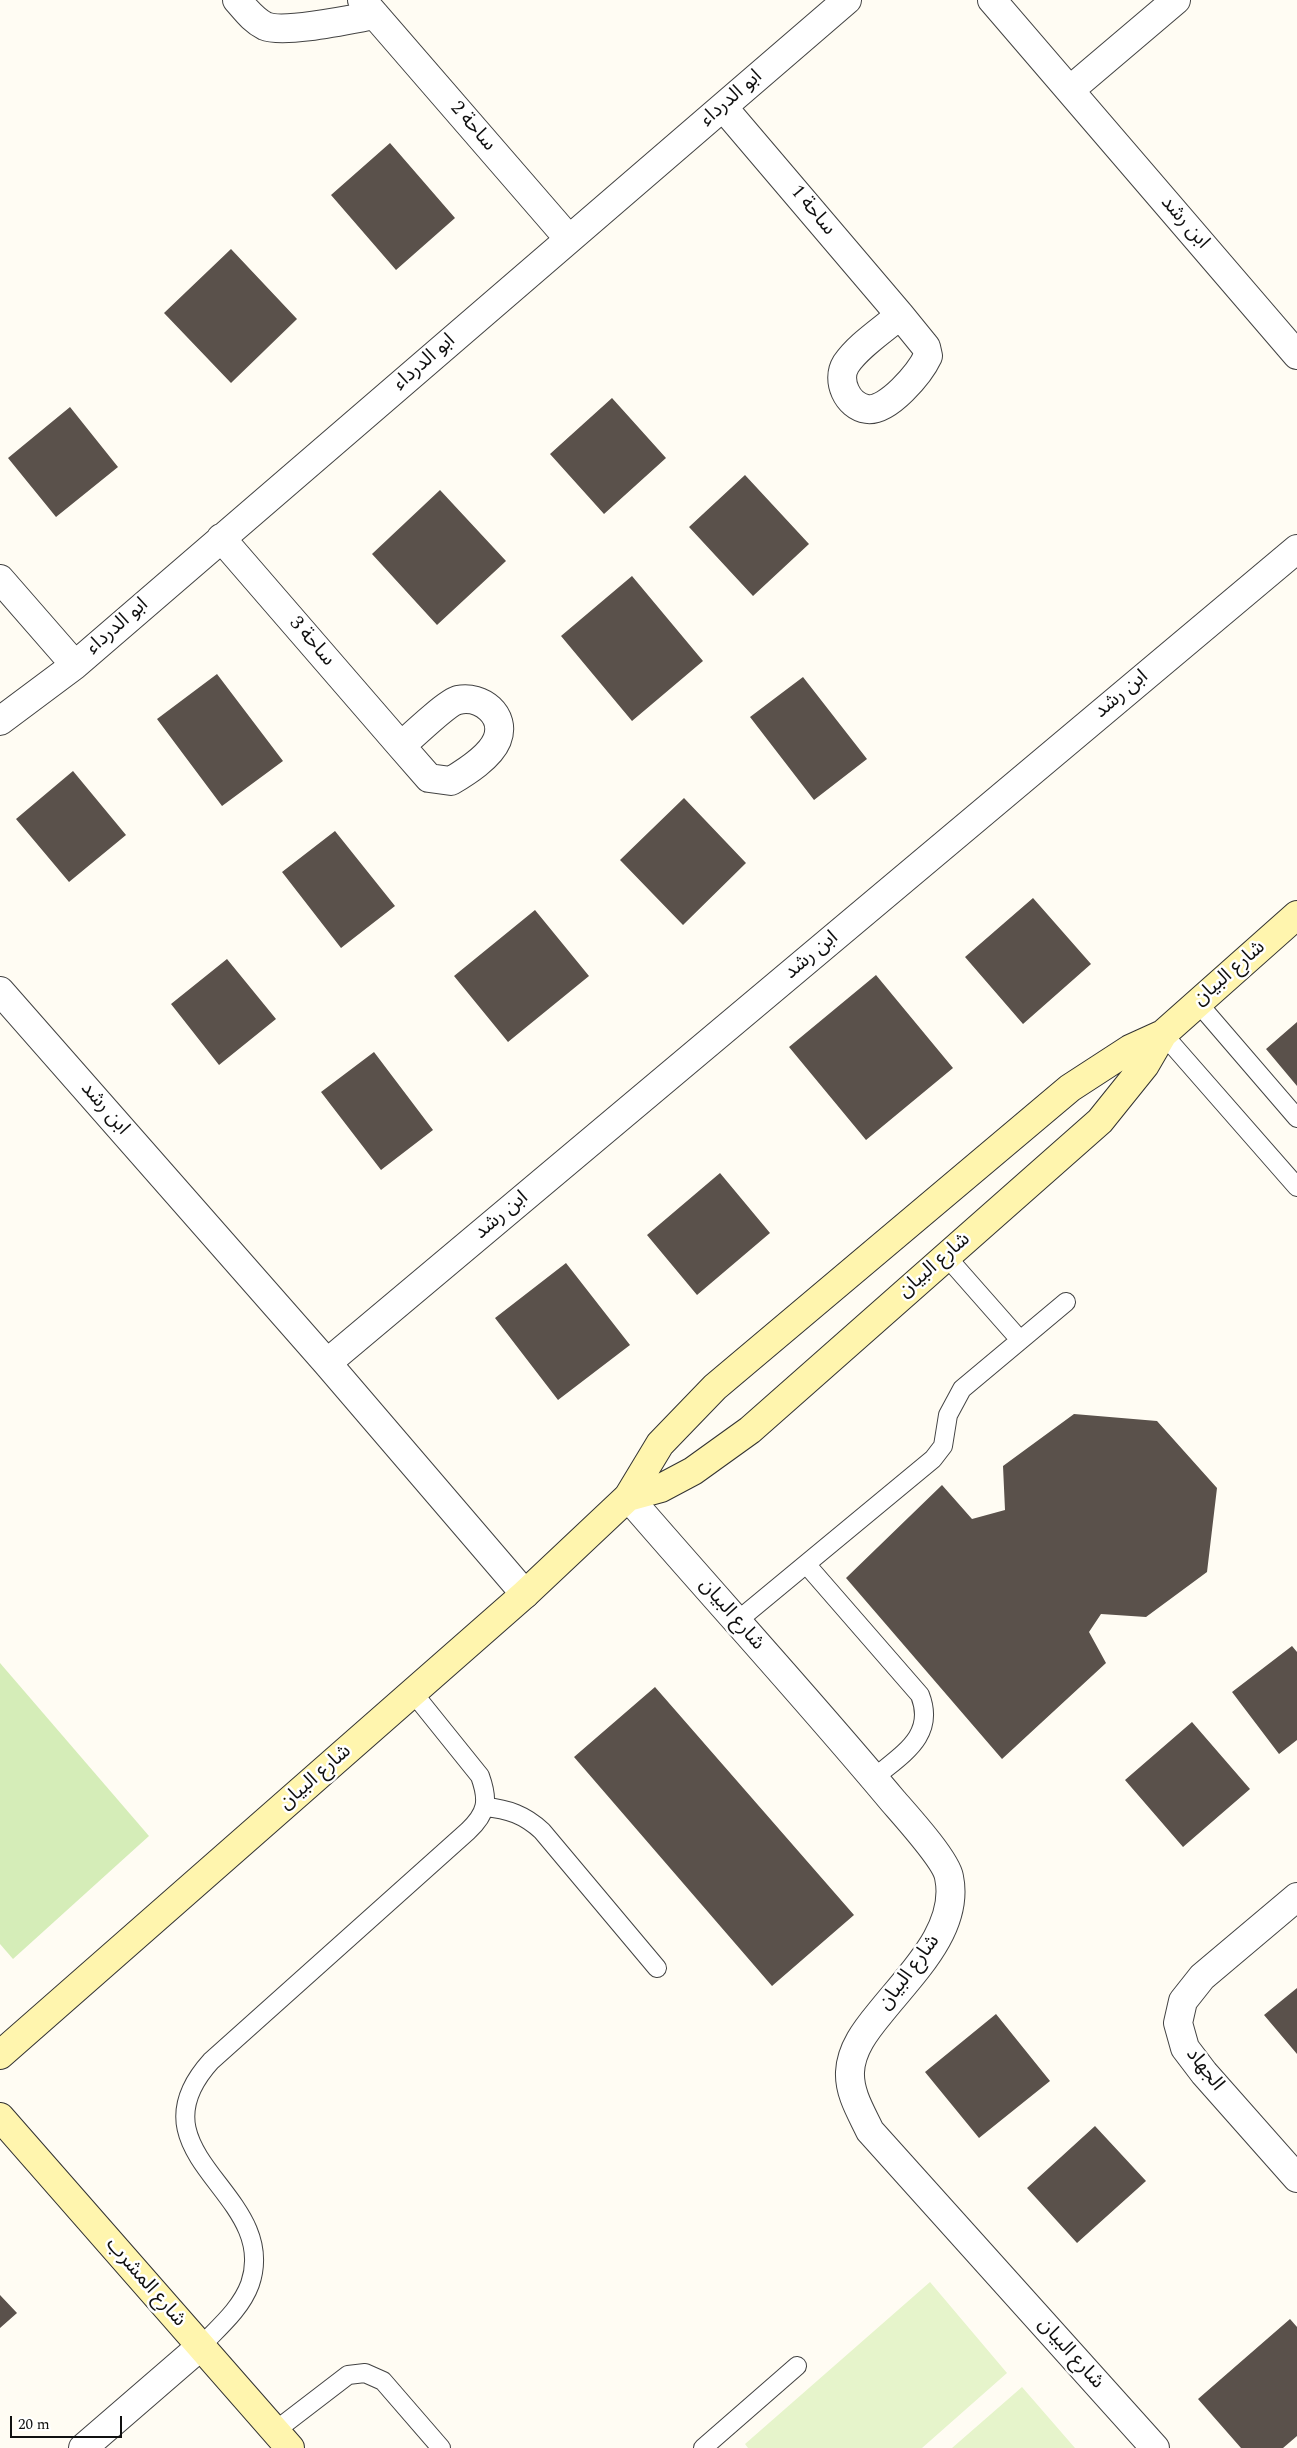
<!DOCTYPE html>
<html>
<head>
<meta charset="utf-8">
<style>
	body { margin:0 }
	#map { position:relative; width:1297px; height:2448px; overflow:hidden; background:#fffcf3; font-family:Spectral,serif }
	canvas { display:block }
	.scale { position:absolute; left:10px; top:2416px; width:112px; height:22px; box-sizing:border-box; border:2px solid #101010; border-top:0; padding-left:6px; font-size:15px; line-height:18px; white-space:nowrap; color:#101010; -webkit-text-stroke:4px #fff; paint-order:stroke }
</style>
</head>
<body>
<div id="map">
<canvas width="1297" height="2448"></canvas>
<div class="scale">20 m</div>
</div>
<script>
const g = document.querySelector('canvas').getContext('2d');
g.lineJoin = 'round';
function fillPath(path, color) { g.fillStyle = color; g.fill(path, 'evenodd'); }
function stroke(path, color, width, dash) { g.strokeStyle = color; g.lineWidth = width; g.lineCap = dash ? 'butt' : 'round'; g.setLineDash(dash || []); g.stroke(path); }
function label(font, color, halo, rows, align = 'center') {
  g.font = font + ' Spectral,"Noto Sans Arabic",serif'; g.lineWidth = 5; g.setLineDash([]); g.textBaseline = 'middle'; g.strokeStyle = halo; g.fillStyle = color; for (const [text, x, y, turn = 0] of rows) {
    g.save(); g.translate(x, y); g.rotate((+turn || 0) * Math.PI / 180); g.textAlign = isNaN(turn) ? turn : align; if (halo) g.strokeText(text, 0, 0); g.fillText(text, 0, 0); g.restore();
  }
}
fillPath(new Path2D(`
	M0,1663l149,173 -136,123 -13,-15z`), '#d5edb8');
fillPath(new Path2D(`
	M930,2282l77,91 -85,75h-174l-3,-4z
	M1022,2387l53,61h-123z`), '#e6f4cb');
fillPath(new Path2D(`
	M390,143l65,75 -59,52 -65,-75z
	M231,249l66,70 -66,64 -67,-70z
	M612,398l54,60 -62,56 -54,-60z
	M70,407l48,60 -62,50 -48,-59z
	M745,475l64,69 -56,52 -64,-69z
	M440,490l66,71 -69,64 -65,-71z
	M632,576l71,85 -71,60 -71,-85z
	M217,674l66,87 -61,45 -65,-87z
	M803,677l64,82 -53,41 -64,-83z
	M73,771l53,64 -57,47 -53,-63z
	M684,798l62,65 -63,62 -63,-65z
	M335,831l60,75 -54,42 -59,-76z
	M1033,898l58,66 -68,60 -58,-67z
	M535,910l54,66 -81,66 -54,-66z
	M227,959l49,60 -57,46 -48,-61z
	M876,975l77,93 -87,72 -77,-93z
	M1297,1022v64l-31,-37z
	M374,1052l59,78 -52,40 -60,-78z
	M720,1173l50,60 -73,62 -50,-60z
	M566,1263l64,82 -72,55 -63,-82z
	M1074,1414l83,7 60,67 -10,84 -61,45 -45,-3 -12,18 17,31 -104,96 -156,-181 96,-93 30,34 33,-9 -2,-44z
	M1292,1646l5,6v88l-18,14 -47,-62z
	M655,1687l199,228 -82,71 -198,-229z
	M1192,1722l58,67 -67,58 -58,-67z
	M1297,1988v66l-33,-39z
	M996,2014l54,67 -71,57 -54,-66z
	M1095,2126l51,55 -69,62 -50,-55z
	M0,2295l17,18 -17,15z
	M1290,2319l7,8v109l-14,12h-42l-43,-49z`), '#5a514b');
const lane = new Path2D(`
	M1198,1003l99,115
	M1163,1034l134,153
	M946,1256l74,84
	M806,1564l114,131c16,41 -18,59 -46,83
	M736,1622l197,-163 10,-13 5,-31 14,-26 104,-87
	M485,1807c23,2 40,8 57,24l115,137
	M201,2346c17,-18 40,-37 49,-62 31,-91 -124,-129 -39,-223l257,-230c19,-18 21,-30 12,-55l-66,-82
	M275,2431l73,-56 17,-2 18,8 58,67
	M703,2448l94,-82`);
const street = new Path2D(`
	M237,0c9,10 16,20 28,26 19,8 87,-7 110,-11
	M362,0l207,239
	M992,0l305,355
	M1070,90l106,-90
	M723,107l177,208 26,32 2,9c-8,17 -40,56 -61,53 -20,-3 -31,-29 -21,-45 13,-19 37,-34 54,-49
	M221,538l180,208 28,32 22,3c15,-9 39,-24 46,-41 10,-25 -16,-45 -39,-40 -10,2 -47,37 -57,46
	M0,579l75,86
	M0,721l75,-56 772,-665
	M0,991l327,372 198,231
	M327,1363l970,-814
	M628,1497c88,102 179,201 265,304 13,15 53,59 56,76 11,52 -39,98 -69,136 -14,17 -29,36 -30,59 -1,21 11,40 20,59l285,317
	M1297,1897l-95,80 -19,24 -5,22 7,25 19,25 93,105
	M83,2448l118,-102`);
const secondary = new Path2D(`
	M628,1497l33,-9 32,-17 57,-41 350,-309 45,-56 18,-31
	M0,2055l525,-461 103,-97 32,-53 55,-57 355,-299 60,-39 33,-15 134,-119
	M0,2117l290,331`);
stroke(lane, '#434343', 20);
stroke(street, '#434343', 30);
stroke(secondary, '#323232', 30);
stroke(lane, '#fff', 18);
stroke(street, '#fff', 28);
stroke(secondary, '#fff5ae', 28);
label('20px', '#101010', '#fff', [
	["ابو الدرداء",732,99,-41],
	["ساحة 2",472,127,49],
	["ساحة 1",812,211,50],
	["ابن رشد",1184,223,49],
	["ابو الدرداء",425,363,-41],
	["ابو الدرداء",118,627,-41],
	["ساحة 3",311,642,49],
	["ابن رشد",1122,695,-40],
	["ابن رشد",812,956,-40],
	["شارع البيان",1230,974,-41],
	["ابن رشد",104,1109,49],
	["ابن رشد",502,1216,-40],
	["شارع البيان",935,1266,-41],
	["شارع البيان",731,1615,49],
	["شارع البيان",316,1778,-41],
	["شارع البيان",910,1973,-53],
	["الجهاد",1204,2070,52],
	["شارع المشرب",145,2283,49],
	["شارع البيان",1070,2354,48]
]);
</script>
</body>
</html>
